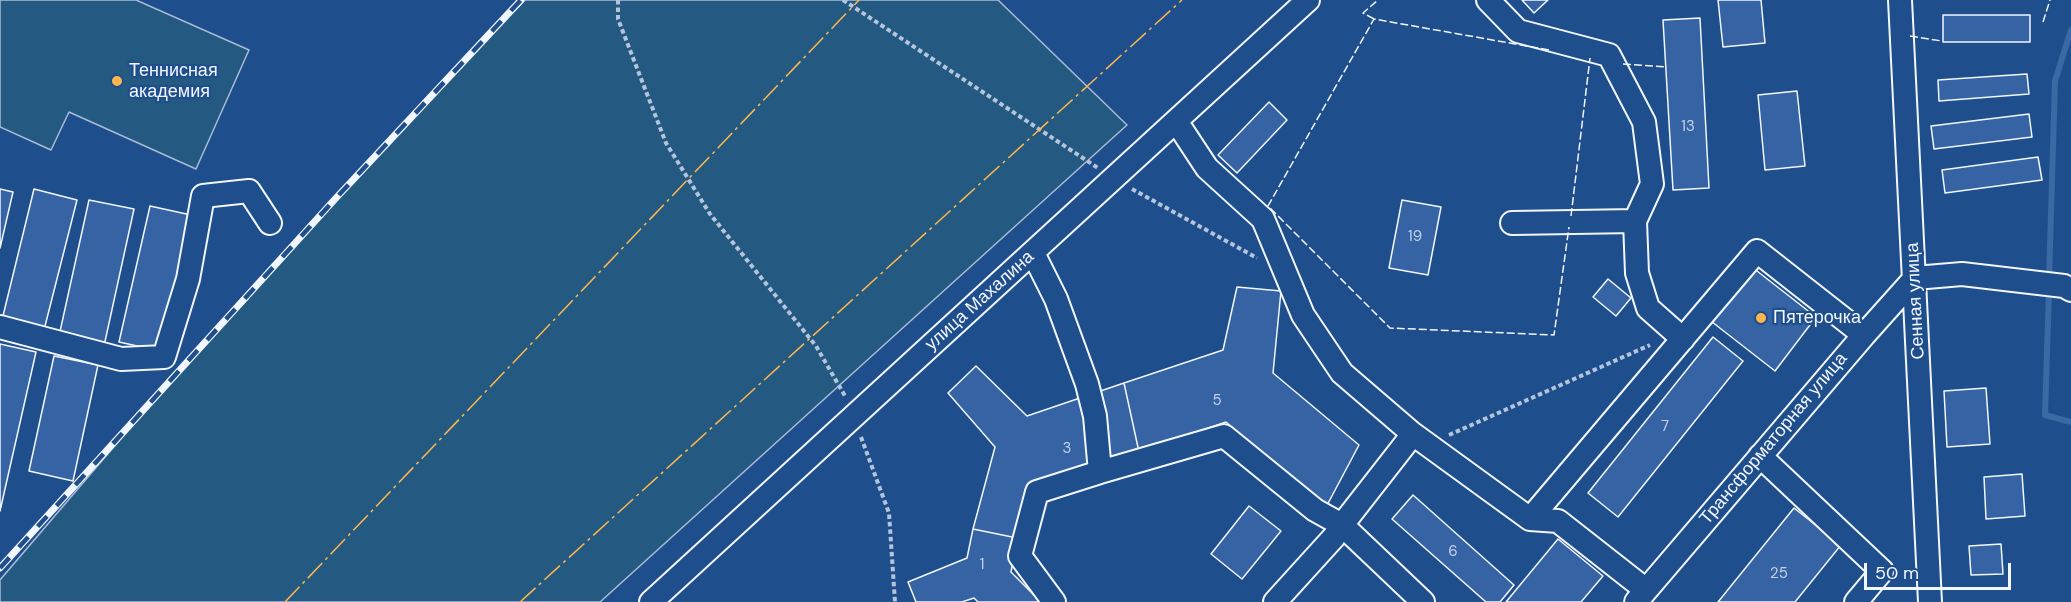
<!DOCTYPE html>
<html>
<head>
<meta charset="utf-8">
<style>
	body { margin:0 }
	#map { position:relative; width:2071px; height:602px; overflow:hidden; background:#1f4e8c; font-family:"DM Sans",sans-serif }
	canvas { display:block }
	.scale { position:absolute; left:1864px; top:563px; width:147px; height:27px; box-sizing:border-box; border:3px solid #f2f6ff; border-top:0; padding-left:8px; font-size:18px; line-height:21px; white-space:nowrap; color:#f2f6ff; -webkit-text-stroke:4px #1f4e8c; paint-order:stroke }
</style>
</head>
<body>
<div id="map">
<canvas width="2071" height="602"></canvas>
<div class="scale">50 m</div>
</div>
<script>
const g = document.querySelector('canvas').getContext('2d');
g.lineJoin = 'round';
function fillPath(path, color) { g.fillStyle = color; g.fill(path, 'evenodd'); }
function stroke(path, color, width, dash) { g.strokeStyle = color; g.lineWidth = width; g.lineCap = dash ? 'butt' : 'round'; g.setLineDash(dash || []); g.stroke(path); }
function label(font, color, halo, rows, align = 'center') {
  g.font = font + ' "DM Sans",sans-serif'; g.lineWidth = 4.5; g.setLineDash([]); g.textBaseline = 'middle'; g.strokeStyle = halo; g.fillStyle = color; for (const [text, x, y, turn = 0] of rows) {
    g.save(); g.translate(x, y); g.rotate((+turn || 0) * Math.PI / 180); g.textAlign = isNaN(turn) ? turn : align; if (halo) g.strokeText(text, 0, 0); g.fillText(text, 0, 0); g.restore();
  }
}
const green = new Path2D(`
	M0,0h136l113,50 -53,119 -127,-57 -18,38 -51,-23z
	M525,0h473l129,125 -527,477h-600v-22l165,-193 254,-280z`);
fillPath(green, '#245a82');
stroke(green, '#a8bbd7', 1.5);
stroke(new Path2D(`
	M2049,280l6,-199 16,-51
	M2049,290l-4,125 26,7`), '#3b69a3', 6);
const building = new Path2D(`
	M1522,0h26l-14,13z
	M1718,0h43l4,43 -42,4z
	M1943,15h87v27h-87z
	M1700,18l9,170 -36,2 -10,-170z
	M2027,74l2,20 -90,7 -1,-21z
	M1797,91l8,75 -40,4 -7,-75z
	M1269,102l18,18 -50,53 -19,-18z
	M2029,114l3,23 -98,12 -3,-23z
	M2038,157l4,23 -97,13 -3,-23z
	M0,189l13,3 -13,56z
	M34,189l43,11 -33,130 -42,-10z
	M89,200l45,9 -30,137 -45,-10z
	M1402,200l39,7 -13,68 -39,-7z
	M150,206l41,9 -31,136 -41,-9z
	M1748,264l68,53 -41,54 -68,-53z
	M1608,279l23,19 -15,18 -23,-19z
	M1237,287l44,4 -8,82 86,72 -34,64 -99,-87 -87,30 -15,-69 99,-33z
	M1713,337l30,24 -125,156 -30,-24z
	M0,344l36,8 -36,159z
	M54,356l44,9 -25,116 -44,-10z
	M976,366l51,50 97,-33 15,69 -105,36 -17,50 -44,-9 22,-82 -47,-54z
	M1986,388l4,56 -43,3 -3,-56z
	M2022,474l3,42 -39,3 -2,-42z
	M1413,495l101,90 -14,17h-14l-94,-83z
	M1249,506l32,25 -39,48 -31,-25z
	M1794,508l47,37 -46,57h-77z
	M973,529l44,9 -6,34 30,30h-63l-4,-4 -12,4h-46l-8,-20 59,-24z
	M1558,539l45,37 -22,26h-75z
	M2001,544l2,30 -32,1 -2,-29z`);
fillPath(building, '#3563a3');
stroke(building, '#f2f6ff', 1.5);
const minor = new Path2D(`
	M1488,0l30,31 91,24 35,67 8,62 -17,37 2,52 11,35 35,31
	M1900,0l30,602
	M1512,223l123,-2
	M1033,253l23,46 31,85 8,32 5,56 -63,20 -17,64 34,46
	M0,327l121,32 43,-2 24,-78 15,-83 46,-5 21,32
	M1413,434l117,85 28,2 88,69
	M1760,456l122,115 -26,31
	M1100,472l124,-36 91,74 27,15 71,-91 -71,-61 -39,-58 -40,-96 -56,-51 -31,-47
	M1530,519l227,-268 107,84
	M651,602l657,-602
	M1275,602l59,-65 8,-12 81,77
	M1636,602l228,-267 51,-57 47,-4 102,12 7,4`);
stroke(minor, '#f2f6ff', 26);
stroke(new Path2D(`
	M618,0v19l48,124 44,71 106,132 29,50
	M843,0l255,168
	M1132,189l125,69
	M1449,435l201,-90
	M861,437l28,76 6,89`), '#b3c4dc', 4, [4.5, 3]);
stroke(minor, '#1f4e8c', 22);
const rail = new Path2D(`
	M0,568l336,-370 185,-198`);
stroke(rail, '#f2f6ff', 7);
stroke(rail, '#1f4e8c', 4.5, [14]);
stroke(new Path2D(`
	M1374,19l-11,-6 15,-13
	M2043,22l7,-22
	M1910,36l32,5
	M1549,50l-175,-31 -106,187 122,122 164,7 15,-108
	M1623,64l43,3
	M1571,216l19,-158`), '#f2f6ff', 1.5, [8, 3]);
stroke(new Path2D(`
	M285,602l574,-602
	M520,602l662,-602`), '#ffb74d', 1.5, [21, 4.5, 3, 4.5]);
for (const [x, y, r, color] of [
	[117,81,6,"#ffb74d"],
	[1761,318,6,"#ffb74d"]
]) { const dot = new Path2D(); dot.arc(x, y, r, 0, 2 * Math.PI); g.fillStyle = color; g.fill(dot); stroke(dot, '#1f4e8c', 2); }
label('15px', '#c3d1e8', null, [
	["13",1688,127],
	["19",1415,237],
	["5",1217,401],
	["7",1665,427],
	["3",1067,449],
	["6",1453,552],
	["1",982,565],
	["25",1779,574]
]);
label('18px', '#f2f6ff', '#1f4e8c', [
	["Теннисная",129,71],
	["академия",129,92],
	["Пятерочка",1773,318]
], 'left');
label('18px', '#f2f6ff', '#1f4e8c', [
	["улица Махалина",980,301,-42],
	["Сенная улица",1916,301,-93],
	["Трансформаторная улица",1774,439,-50]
]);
</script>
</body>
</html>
